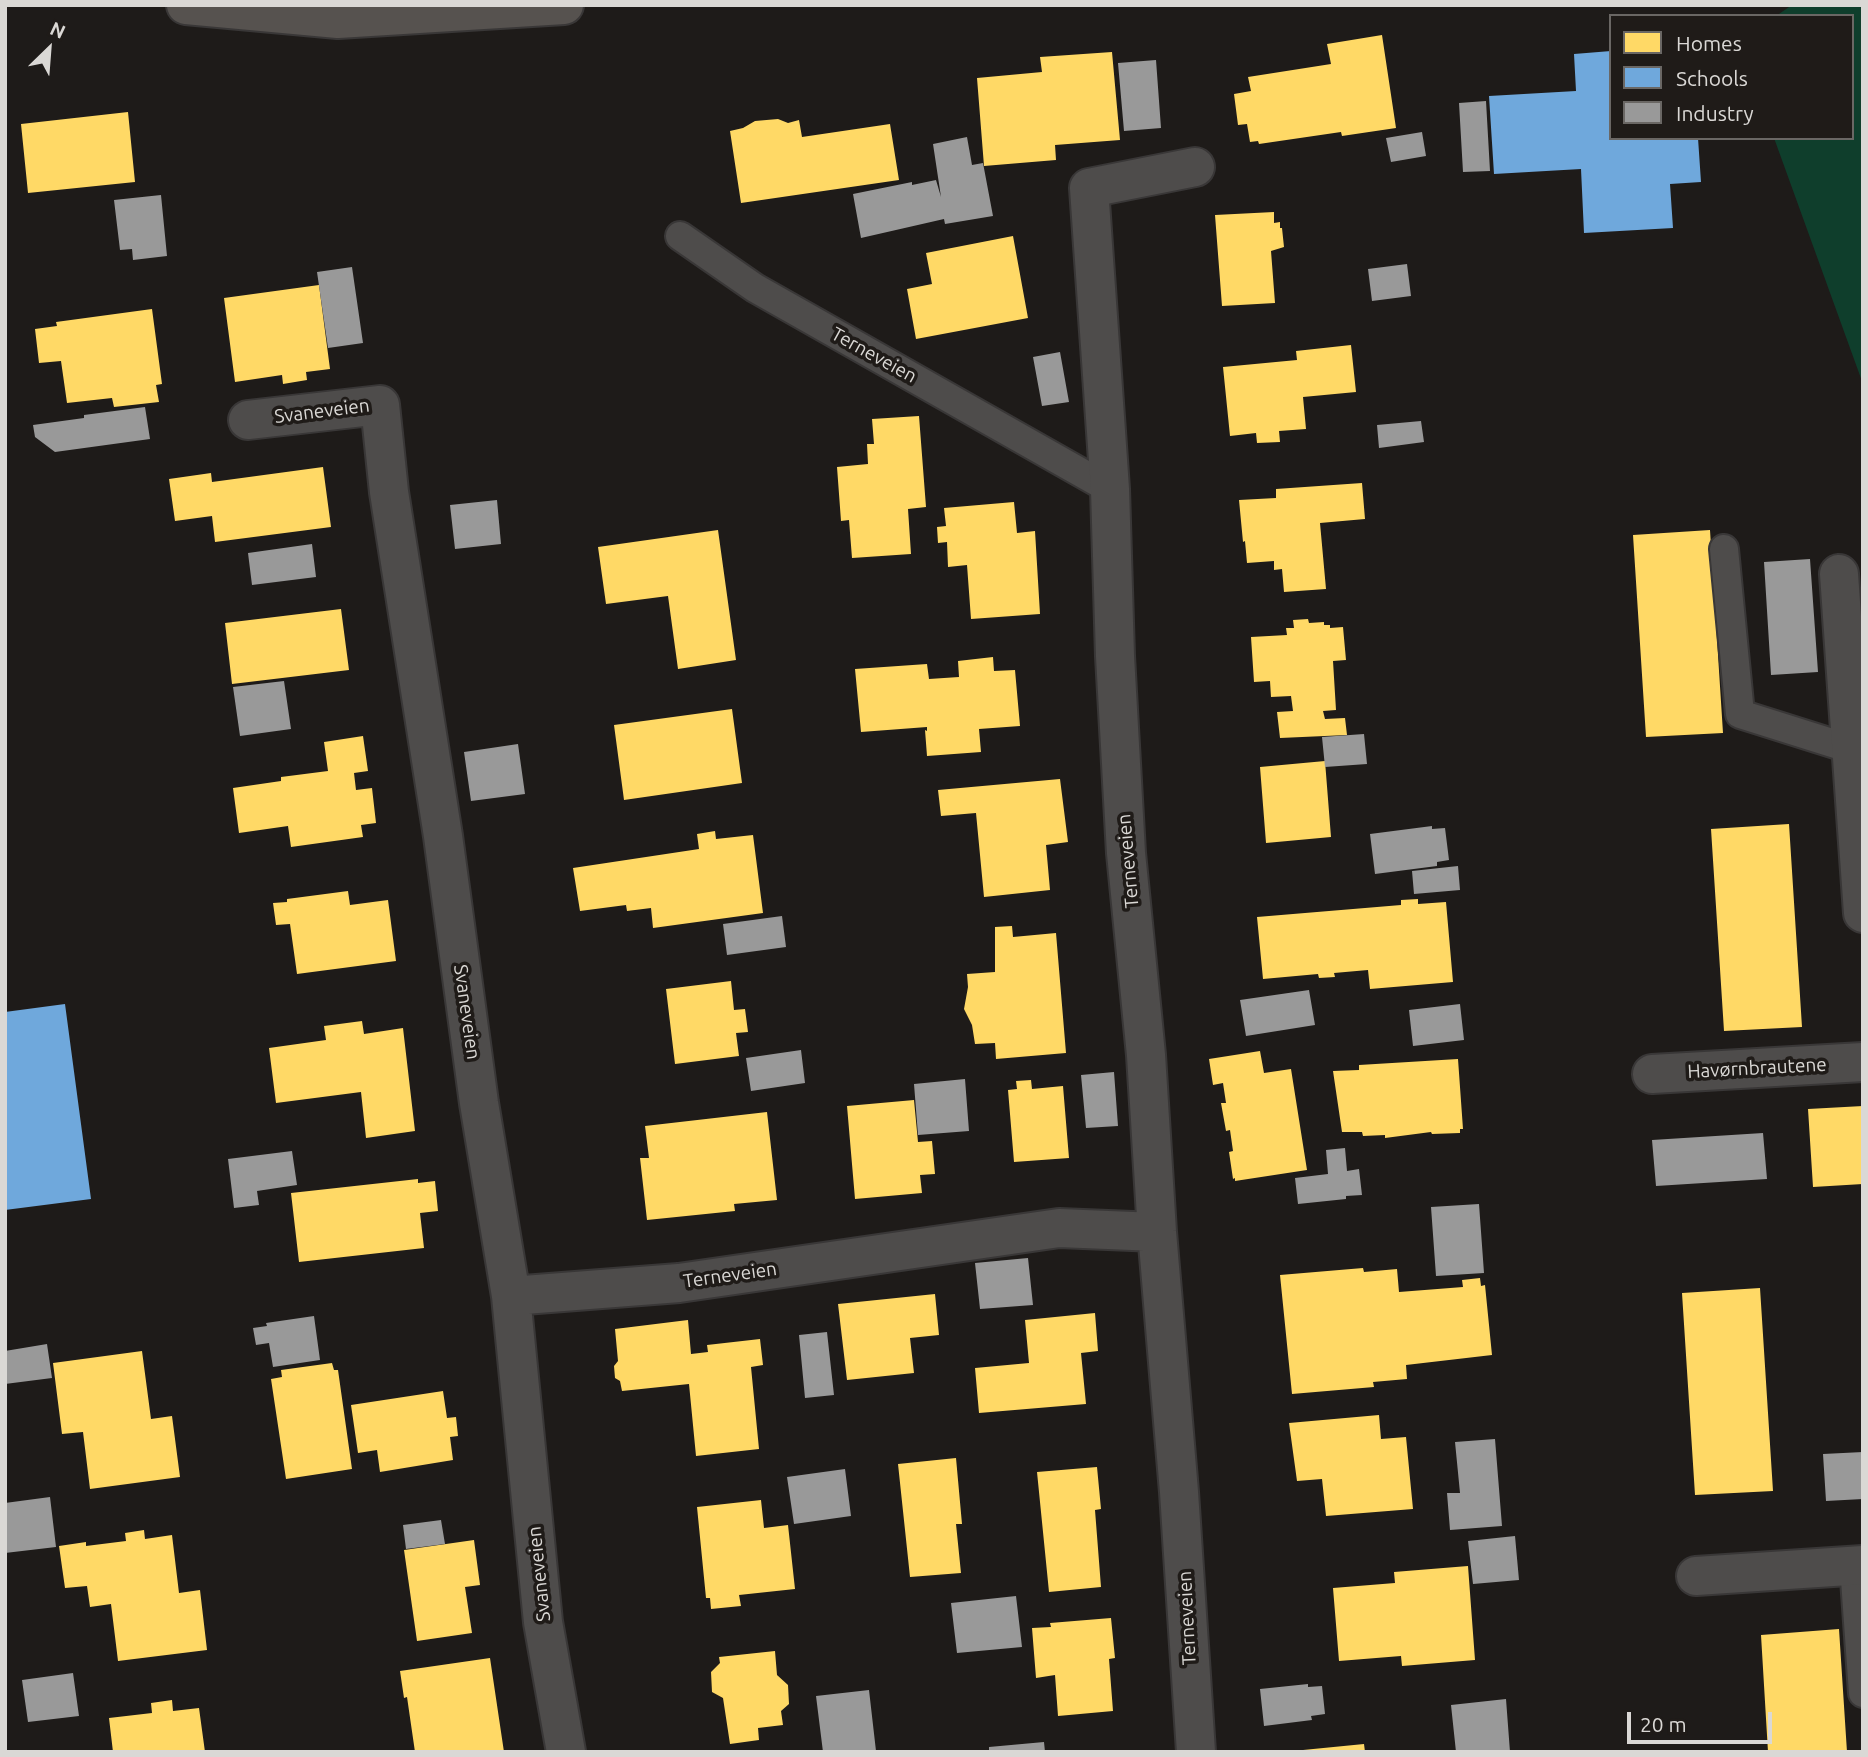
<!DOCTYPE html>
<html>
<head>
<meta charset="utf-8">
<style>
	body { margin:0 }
	#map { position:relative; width:1868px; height:1757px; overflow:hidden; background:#1e1b19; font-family:Ubuntu,sans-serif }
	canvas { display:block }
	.frame { position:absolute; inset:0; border:7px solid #dad8d5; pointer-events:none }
	.legend { position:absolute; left:1609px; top:14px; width:245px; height:126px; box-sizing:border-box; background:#1f1b18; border:2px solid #6a6764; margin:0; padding:9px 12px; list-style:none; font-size:21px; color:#dad8d5 }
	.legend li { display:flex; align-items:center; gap:14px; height:35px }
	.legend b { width:35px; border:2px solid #6a6764 }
	.north { position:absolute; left:14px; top:14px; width:70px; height:70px; -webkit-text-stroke:5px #1f1b18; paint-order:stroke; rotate:25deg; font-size:19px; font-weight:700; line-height:28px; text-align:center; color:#dad8d5 }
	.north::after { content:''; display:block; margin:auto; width:24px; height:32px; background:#dad8d5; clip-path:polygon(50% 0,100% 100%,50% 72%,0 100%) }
	.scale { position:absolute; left:1627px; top:1712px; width:145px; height:32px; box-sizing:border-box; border:4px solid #dad8d5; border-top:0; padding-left:9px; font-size:21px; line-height:24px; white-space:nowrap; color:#dad8d5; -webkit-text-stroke:5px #1f1b18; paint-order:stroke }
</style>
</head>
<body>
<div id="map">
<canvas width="1868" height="1757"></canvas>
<div class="frame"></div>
<ul class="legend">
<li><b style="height:19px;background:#ffd966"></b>Homes</li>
<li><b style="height:19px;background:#6fa8dc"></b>Schools</li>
<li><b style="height:19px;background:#999"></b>Industry</li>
</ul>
<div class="north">N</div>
<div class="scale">20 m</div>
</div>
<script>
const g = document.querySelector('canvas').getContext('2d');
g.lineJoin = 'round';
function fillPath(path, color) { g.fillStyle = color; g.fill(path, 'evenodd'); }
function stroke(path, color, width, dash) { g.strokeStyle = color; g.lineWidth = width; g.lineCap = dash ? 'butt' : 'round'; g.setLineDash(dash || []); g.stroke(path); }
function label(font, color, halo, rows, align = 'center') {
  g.font = font + ' Ubuntu,sans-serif'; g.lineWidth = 7; g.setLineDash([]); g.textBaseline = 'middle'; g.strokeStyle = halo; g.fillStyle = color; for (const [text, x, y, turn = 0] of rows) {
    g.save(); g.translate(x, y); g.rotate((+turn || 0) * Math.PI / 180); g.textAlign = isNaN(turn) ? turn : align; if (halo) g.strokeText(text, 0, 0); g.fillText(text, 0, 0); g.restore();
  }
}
fillPath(new Path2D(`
	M1792,5h71v379l-89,-246h78v-122h-76z`), '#0f3e2c');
fillPath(new Path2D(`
	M1382,35l14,93 -54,8 -1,-4 -82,12 -1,-3 -8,1 -3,-18 -9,1 -4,-31 17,-3 -3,-14 83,-13 -4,-20z
	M1112,52l8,88 -65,5 1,15 -72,6 -7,-88 65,-6 -2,-15z
	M128,112l7,70 -107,11 -7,-69z
	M778,119l10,4 11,-3 3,17 88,-13 9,56 -158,23 -11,-72 13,-3 12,-7z
	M1274,212v11l6,-1v6h2l2,19 -13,4 4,52 -53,3 -7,-91z
	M1013,236l15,82 -112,21 -9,-50 25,-5 -6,-31z
	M319,285l11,84 -24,3 1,8 -24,4 -1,-9 -47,7 -11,-84z
	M152,309l10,75 -6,1 3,17 -45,5 -2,-9 -45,5 -6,-42 -22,2 -4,-34 22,-3 -1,-4z
	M1351,345l5,47 -53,5 3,32 -27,2 1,11 -23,1 -1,-10 -26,3 -7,-69 74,-7 -1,-9z
	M919,416l7,91 -18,2 3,45 -59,4 -3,-38 -8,1 -4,-54 31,-3 -1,-20h7l-2,-25z
	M323,467l8,60 -116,15 -3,-26 -37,5 -6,-42 42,-6 1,9z
	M1362,483l3,36 -45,4 6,66 -42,3 -2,-23 -8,1v-9l-27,2 -2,-22 -2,1 -4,-42 37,-2v-9z
	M1014,502l3,31 18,-2 5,83 -69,5 -4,-54 -19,2 -1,-25 -9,1 -1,-16 9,-1 -2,-18z
	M718,530l18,130 -58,9 -10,-73 -62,8 -8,-57z
	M1710,530l13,203 -77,4 -13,-202z
	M341,609l8,61 -117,14 -7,-61z
	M1308,619l1,4 15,-1v3h6v3l13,-1 3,33 -13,1 3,49 -13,1 2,8 20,-1 2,17 -67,3 -3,-26 16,-1 -2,-15 -20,1 -1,-16 -16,1 -3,-45 36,-2 -1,-7h8l-1,-8z
	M993,657l1,14 21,-1 5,56 -41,3 2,23 -54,4 -2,-26 2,1v-4l-66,5 -6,-63 72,-5 2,15 30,-2 -1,-16z
	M732,709l10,74 -118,17 -10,-75z
	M363,736l5,35 -14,2 2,17 16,-2 4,35 -15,2 2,12 -72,10 -3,-21 -49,7 -6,-45 48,-7v-4l47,-6 -4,-29z
	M1325,761l6,76 -65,6 -6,-76z
	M1060,779l8,63 -22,3 4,45 -66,7 -8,-84 -35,3 -3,-26z
	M1789,824l13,203 -78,4 -13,-202z
	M715,831l1,8 37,-4 10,78 -110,15 -2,-20 -24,3 -1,-6 -46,6 -7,-43 126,-19 -2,-15z
	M348,891l2,14 38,-5 8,61 -99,13 -7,-50 -14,1 -3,-22 14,-1v-3z
	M1418,899v5l28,-2 7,80 -83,7 -2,-19 -34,3 1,4 -16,1 -1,-4 -55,5 -6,-62 144,-12v-5z
	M1012,926l1,11 43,-4 10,120 -70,6 -1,-16 -20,1 -3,-19 -8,-16 4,-22 -1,-13 28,-2v-45z
	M731,981l3,29 11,-1 3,23 -12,1 3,23 -64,8 -9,-75z
	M362,1021l2,13 39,-6 12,103 -49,7 -5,-46 -85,11 -7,-55 57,-8 -2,-14z
	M1260,1051l4,22 27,-4 16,101 -72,11v-3l-2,1 -4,-27 4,-1 -3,-21 -4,1 -5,-28h5l-3,-20 -10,2 -4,-26z
	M1458,1059l5,70h-3v4l-28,1 -1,-2 -46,6v-3l-22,1 -1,-4h-20l-9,-61 26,-1v-5z
	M1031,1080l1,9 31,-3 6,72 -55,4 -6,-72 9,-1 -1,-8z
	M914,1100l4,42 14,-1 3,33 -15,1 2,18 -67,6 -8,-93z
	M1863,1106v78l-50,3 -5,-78z
	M767,1112l10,88 -43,4 1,7 -88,9 -7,-62h9l-4,-32z
	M418,1179v4l17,-2 3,30 -18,2 4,35 -125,14 -8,-69z
	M1363,1268l1,4 33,-3 2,23 64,-5 -1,-7 18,-2 1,8 4,-1 7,70 -86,10 1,14 -34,3 1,5 -82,7 -12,-119z
	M1760,1288l13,203 -78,4 -13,-202z
	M935,1294l4,41 -29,3 4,35 -67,7 -9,-76z
	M1095,1313l3,38 -17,2 5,51 -107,9 -4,-45 54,-5 -4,-43z
	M688,1320l3,34 17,-2 -1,-7 53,-6 3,26 -12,2 8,82 -63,7 -7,-72 -67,7 -2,-10 -5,-3 -1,-12 4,-5 -3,-32z
	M142,1351l9,68 21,-3 8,61 -90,12 -7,-57 -21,2 -9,-71z
	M332,1363l2,7h4l14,99 -66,10 -15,-100 11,-2 -1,-7z
	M443,1391l4,27 9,-1 2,19 -8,1 3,23 -73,12 -3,-22 -19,3 -7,-48z
	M1379,1415l2,24 25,-2 7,72 -87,7 -4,-37 -25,2 -8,-58z
	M956,1458l6,66h-6l5,49 -51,4 -12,-113z
	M1097,1467l4,42 -6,1 6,77 -52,5 -12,-120z
	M761,1500l3,28 24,-3 7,64 -56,6 2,11 -30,3 -1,-11h-4l-9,-91z
	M144,1530l1,9 27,-4 7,58 21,-3 7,60 -89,11 -7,-57 -21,3 -3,-21 -22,2 -6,-42 27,-4v4l40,-5 -1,-8z
	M474,1540l6,45 -15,2 7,46 -55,8 -13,-91z
	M1468,1566l7,94 -73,6 -1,-10 -62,5 -6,-73 62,-5 -1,-11z
	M1111,1618l4,40 -6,1 4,52 -55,5 -3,-41 -19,3 -4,-50 19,-1 -1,-4z
	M1839,1629l8,123h-79l-7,-117z
	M775,1651l2,24 11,10 1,19 -8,7 2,14 -25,3 1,12 -29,4 -7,-46 -11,-6 -1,-20 9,-9 -1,-6z
	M490,1658l14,94h-89l-8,-55 -3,1 -4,-27z
	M172,1700l1,11 26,-3 6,44h-92l-4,-34 43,-5 -1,-10z
	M1364,1744l1,8h-61l-1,-2z`), '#ffd966');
fillPath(new Path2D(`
	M1611,51v87h87l3,44 -31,2 3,44 -89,5 -3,-64 -87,5 -5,-78 87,-5 -2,-37z
	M65,1004l26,195 -86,11v-198z`), '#6fa8dc');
fillPath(new Path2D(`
	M1156,60l5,68 -37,3 -6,-68z
	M1486,101l4,70 -27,1 -4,-69z
	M1422,132l4,24 -35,6 -5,-24z
	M967,137l5,28 11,-2 10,53 -48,8 -1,-5 -83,19 -8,-44 59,-12v3l24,-5 5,17 -8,-53z
	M161,195l6,61 -34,4 -1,-11 -12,1 -6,-50z
	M1407,264l4,32 -39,5 -4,-32z
	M352,267l11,76 -35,5 -11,-76z
	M1060,352l9,50 -27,4 -9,-49z
	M145,407l5,32 -95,13 -20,-15 -2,-12 51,-7v-3z
	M1421,421l3,21 -45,6 -2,-23z
	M497,500l4,44 -46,5 -5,-44z
	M312,544l4,33 -64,8 -4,-32z
	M1810,559l8,113 -47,3 -7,-113z
	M284,681l7,48 -51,7 -7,-49z
	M1364,734l3,30 -42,3 -3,-30z
	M518,744l7,50 -54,7 -7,-49z
	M1432,826v3l13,-1 4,32 -12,2v4l-62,8 -5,-40z
	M1458,866l2,24 -46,4 -2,-23z
	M782,916l4,31 -59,8 -4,-31z
	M1309,990l6,35 -69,11 -6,-36z
	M1460,1004l4,36 -51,6 -4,-36z
	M801,1050l4,33 -54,8 -5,-33z
	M1114,1072l4,54 -32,2 -5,-53z
	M965,1079l4,52 -51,4 -4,-51z
	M1763,1133l4,46 -111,7 -4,-46z
	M1345,1148l2,23 12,-2 3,26 -16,1v3l-48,5 -3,-26 33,-4 -2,-24z
	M292,1151l5,34 -40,6 2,14 -25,3 -6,-49z
	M1479,1204l5,69 -48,3 -5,-69z
	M1028,1258l5,47 -53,4 -5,-46z
	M314,1316l6,44 -47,7 -4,-24 -13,2 -3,-17 14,-2 -1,-3z
	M827,1332l7,63 -29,3 -6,-63z
	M47,1344l5,34 -47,6v-33z
	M1495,1439l7,87 -52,4 -3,-37h13l-5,-51z
	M1863,1452v47l-37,2 -3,-47z
	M845,1469l6,47 -57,8 -7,-47z
	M50,1497l6,50 -51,6v-50z
	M441,1520l4,24 -39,5 -3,-24z
	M1515,1536l4,44 -46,4 -5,-43z
	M1016,1596l6,51 -65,6 -6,-50z
	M73,1673l6,43 -51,6 -6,-42z
	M1308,1684v3l14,-1 3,28 -14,2 1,4 -48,6 -4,-37z
	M869,1690l7,61 -53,1 -7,-56z
	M1506,1699l4,53h-54l-5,-47z
	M1044,1742l1,10h-56v-5z`), '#999');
const service = new Path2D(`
	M680,236l75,52 355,201
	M1724,549l16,165 111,35
	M1854,1565l9,128`);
const minor = new Path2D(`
	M1195,167l-106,21 21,301 5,167 11,197 20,202 11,177 22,260 17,260
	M248,420l132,-15 9,87 54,344 36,267 32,193 32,326 23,130
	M1839,574l24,339
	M1652,1074l211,-12
	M511,1296l168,-13 380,-55 98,4
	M1696,1576l167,-11`);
const secondary = new Path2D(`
	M186,5l152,14 226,-14`);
stroke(service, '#393737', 32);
stroke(minor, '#393737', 42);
stroke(secondary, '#393737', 42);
stroke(service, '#4e4c4b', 28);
stroke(minor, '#4e4c4b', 38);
stroke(secondary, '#56524f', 38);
label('19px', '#dad8d5', '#1f1b18', [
	["Terneveien",874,355,29],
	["Svaneveien",322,411,-7],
	["Terneveien",1128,861,-95],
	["Svaneveien",467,1012,82],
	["Havørnbrautene",1757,1068,-3],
	["Terneveien",730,1275,-8],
	["Svaneveien",539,1574,-96],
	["Terneveien",1187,1618,-93]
]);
</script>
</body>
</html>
